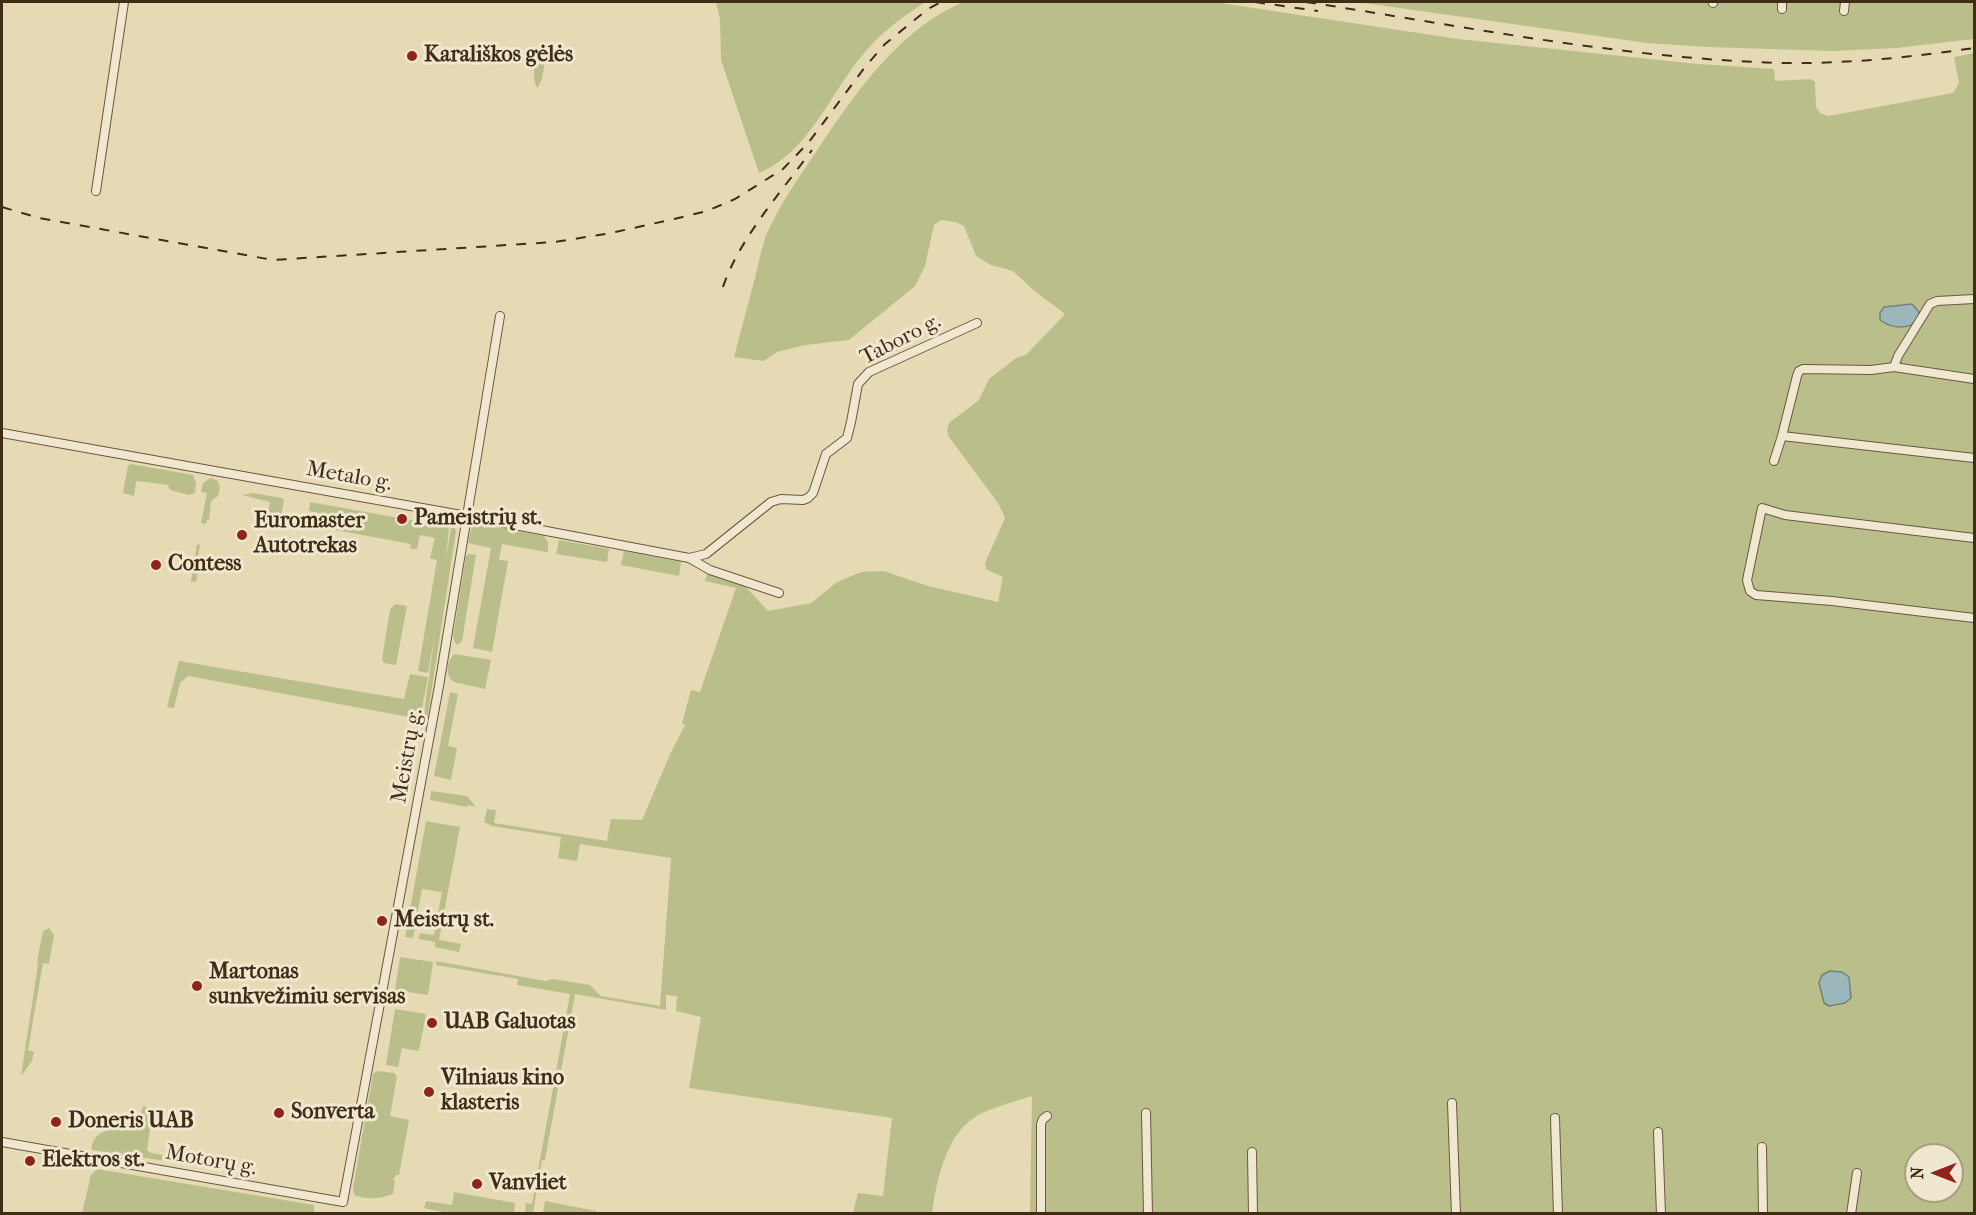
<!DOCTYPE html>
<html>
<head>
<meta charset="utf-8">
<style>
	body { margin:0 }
	#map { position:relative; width:1976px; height:1215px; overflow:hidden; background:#e6dab5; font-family:"IM FELL French Canon",serif }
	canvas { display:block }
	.frame { position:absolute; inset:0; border:3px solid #402d16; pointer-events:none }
	.north { position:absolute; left:1904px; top:1143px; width:60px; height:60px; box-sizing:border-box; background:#efe7cf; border:2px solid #a99d85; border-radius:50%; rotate:270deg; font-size:16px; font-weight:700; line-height:24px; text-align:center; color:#402d16 }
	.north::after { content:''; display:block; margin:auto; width:21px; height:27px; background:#8f2418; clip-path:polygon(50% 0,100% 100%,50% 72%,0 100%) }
</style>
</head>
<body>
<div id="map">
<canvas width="1976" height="1215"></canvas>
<div class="frame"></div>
<div class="north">N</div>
</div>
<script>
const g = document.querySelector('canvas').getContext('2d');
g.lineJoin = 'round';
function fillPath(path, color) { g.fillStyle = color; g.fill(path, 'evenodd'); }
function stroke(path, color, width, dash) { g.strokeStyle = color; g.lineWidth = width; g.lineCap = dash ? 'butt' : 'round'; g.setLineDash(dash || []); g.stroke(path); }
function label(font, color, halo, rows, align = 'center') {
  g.font = font + ' "IM FELL French Canon",serif'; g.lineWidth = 6; g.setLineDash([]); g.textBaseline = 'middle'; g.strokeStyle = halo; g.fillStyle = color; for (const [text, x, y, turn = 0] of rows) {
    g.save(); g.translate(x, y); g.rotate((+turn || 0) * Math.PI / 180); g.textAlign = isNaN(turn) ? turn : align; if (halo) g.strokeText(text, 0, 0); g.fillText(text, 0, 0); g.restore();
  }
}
fillPath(new Path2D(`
	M716,2h210c-22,13 -45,31 -61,50 -35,40 -54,99 -106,121l-38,-113 -1,-41z
	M963,2h251l244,37 240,25 76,5 1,12 35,-2 5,3 1,25 4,6 8,3 125,-23 6,-10 -5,-26 20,-4v1160h-944l2,-117c-15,5 -45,13 -57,21 -29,18 -39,65 -43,96h-79l5,-20 25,3 9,-78 -203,-30 12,-71 -25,-6 1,-15 -11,-1v15l-91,-16 -30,166h-3l-9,53h-8l1,-10 6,1 38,-210 -53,-9 1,-6 -82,-14v-4l109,20 8,-2 37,6 11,11 59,10 11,-148 -91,-14 -3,17 -19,-3 3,-21 -69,-11 -8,-4 3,-13 9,1 -2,13 113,18 4,-22 31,1 29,-68 14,-27 -3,-2 9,-33 9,2 36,-104 -31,-7 2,-7 35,9 26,28 43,-8 26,-21 24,-10 23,-1 44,15 70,16 5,-25 -17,-8 -1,-6 20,-45 -7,-15 -49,-66 -2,-7 2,-7 30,-23 10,-21 27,-21 10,-3 39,-41 -34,-26 -18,-17 -22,-6 -15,-9 -12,-30 -8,-4 -15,-2 -7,5 -9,41 -10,20 -66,54 -44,5 -28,7 -13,9 -30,-4c7,-26 14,-53 21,-79 3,-13 6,-27 10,-40 13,-31 32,-58 51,-86 38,-57 82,-122 147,-150zM1916,1155h36v36h-36z
	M1357,2h617v37l-78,9 -63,3 -125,-4 -61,-4z
	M544,41c2,13 1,38 -7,47 -7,-16 0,-32 7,-47z
	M131,464l62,11 3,8 -1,10 -6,2 -19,-5 -2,-5 -30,-4 -2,1 -2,14 -11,-3 5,-27z
	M211,478l7,3 2,7 -2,8 -7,5 -2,19h-2l-1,4 -5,-1 6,-30 -6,-1 2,-9z
	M253,493l29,5 2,2 -4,22 -3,4 -11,-2 4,-22 -28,-7z
	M310,502l139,25 -3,31 5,-30h3l2,3 -29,189h-4l12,-87 -7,40 -10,-2 19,-111 -7,-2 5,-20 -15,-3 -3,14h-7l1,-5 -76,-14 2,-14 -28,-5z
	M479,524l65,12 4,6v10h-2l-44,-8 -3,16 9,1 -16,91 -19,-4 18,-100 -23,-5 4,-17z
	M559,540l50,9 -2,13 -51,-8z
	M197,544l3,1 -2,11 3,1 -5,25 -5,-1z
	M624,551l57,11 -2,14 -58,-11z
	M469,554l7,1 -14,86 -4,4 -3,-2 -2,-6 13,-81z
	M395,604l12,2 -11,59 -12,-2 -2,-4 8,-49z
	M455,654l36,6 -6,29 -31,-7c-9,-6 -8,-22 1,-28z
	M179,661l225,38 6,-25 18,3 -8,42 -232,-43 -8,7 -6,25 -7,-1z
	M450,692l8,2 -10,52 9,2 -6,32 -17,-4z
	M431,791l36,5 9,11 -8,-2 -1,2 -37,-7z
	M426,821l34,6 -21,113 22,4 -2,8 -24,-5v-5l-16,-3 1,-6 14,2 8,-43 -20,-3 -9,49 -8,-1z
	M49,928l5,7 -5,29 -6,-1 -15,87 6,2 -2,9 -11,15 17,-111 -1,-4 6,-30z
	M400,957l33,5 -5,33 -33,-5z
	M395,1009l31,5 -7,37 -17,-3 -4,19 -12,-2z
	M377,1071l17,2 3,3 -7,40 19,4 -10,55h-3l-3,4 2,3 -2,12c-14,5 -25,6 -39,1l-1,-7 20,-114z
	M143,1106l10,3 -6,41 4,3 22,4v5l-81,-12c-2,-12 12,-21 23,-22 7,-1 14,2 21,2z
	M97,1169l217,36v8h-232l9,-38z
	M454,1192l61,11 -1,10h-67l-23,-5 2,-7 26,4z
	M545,1201l51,10 -1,2h-52z`), '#b9be8b');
const water = new Path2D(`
	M1912,304l7,8c-2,20 -27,17 -39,8v-7l4,-6z
	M1830,971l12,1 7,5 2,21 -6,5 -16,3 -5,-3 -5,-20 3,-8z`);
fillPath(water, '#9cb7b9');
stroke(water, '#778078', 1.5);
const street = new Path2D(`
	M1713,3v-1
	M1782,9v-7
	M1844,11l1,-9
	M96,191l28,-189
	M1894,367l4,-11 32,-52 7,-3 37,-2
	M2,433l465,83 222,42 21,12 69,23
	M1782,436l15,-60 2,-5 4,-2 68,1 23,-3 80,12
	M1774,461l8,-25 192,22
	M1974,538l-189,-23 -23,-7 -15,72 3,11 6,4 76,6 142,17
	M689,558l17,-4 65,-52 10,-3 22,1 5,-2 5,-5 13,-39 21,-16 4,-16 7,-38 11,-12 108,-49
	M1452,1103l4,111
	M1146,1113l2,101
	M1555,1118l3,96
	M1658,1132l3,82
	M2,1142l341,60 96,-516 61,-370
	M1762,1147l1,67
	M1252,1152l1,62
	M1041,1214v-90l2,-5 4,-3
	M1851,1214l6,-41`);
stroke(street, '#6a583e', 10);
stroke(street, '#efe7cf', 8);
stroke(new Path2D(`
	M1255,2l63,9
	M1306,2c158,24 317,57 478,61 63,1 128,-6 190,-15
	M2,207l37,11 234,42 282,-18 56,-9 63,-14 33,-8 28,-12 48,-30 26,-27 56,-75 20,-23 43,-35 13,-7
	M723,287c16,-48 59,-96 89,-137`), '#402d16', 2, [10, 10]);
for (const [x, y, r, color] of [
	[412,56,6,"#8f2418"],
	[402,519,6,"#8f2418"],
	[242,535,6,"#8f2418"],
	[156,565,6,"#8f2418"],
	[382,921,6,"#8f2418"],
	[197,986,6,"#8f2418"],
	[432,1023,6,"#8f2418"],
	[429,1092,6,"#8f2418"],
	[279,1113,6,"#8f2418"],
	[56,1122,6,"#8f2418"],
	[30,1161,6,"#8f2418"],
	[477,1184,6,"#8f2418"]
]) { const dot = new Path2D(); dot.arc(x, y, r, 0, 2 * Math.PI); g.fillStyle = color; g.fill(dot); stroke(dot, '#efe7cf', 2); }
label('bold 22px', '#402d16', '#efe7cf', [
	["Karališkos gėlės",424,56],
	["Pameistrių st.",414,519],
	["Euromaster",254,522],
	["Autotrekas",254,547],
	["Contess",168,565],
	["Meistrų st.",394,921],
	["Martonas",209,973],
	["sunkvežimiu servisas",209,998],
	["UAB Galuotas",444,1023],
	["Vilniaus kino",441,1079],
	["klasteris",441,1104],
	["Sonverta",291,1113],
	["Doneris UAB",68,1122],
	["Elektros st.",42,1161],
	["Vanvliet",489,1184]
], 'left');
label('22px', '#402d16', '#efe7cf', [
	["Taboro g.",901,340,-27],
	["Metalo g.",349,477,10],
	["Meistrų g.",408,756,-80],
	["Motorų g.",211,1161,10]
]);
</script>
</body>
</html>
